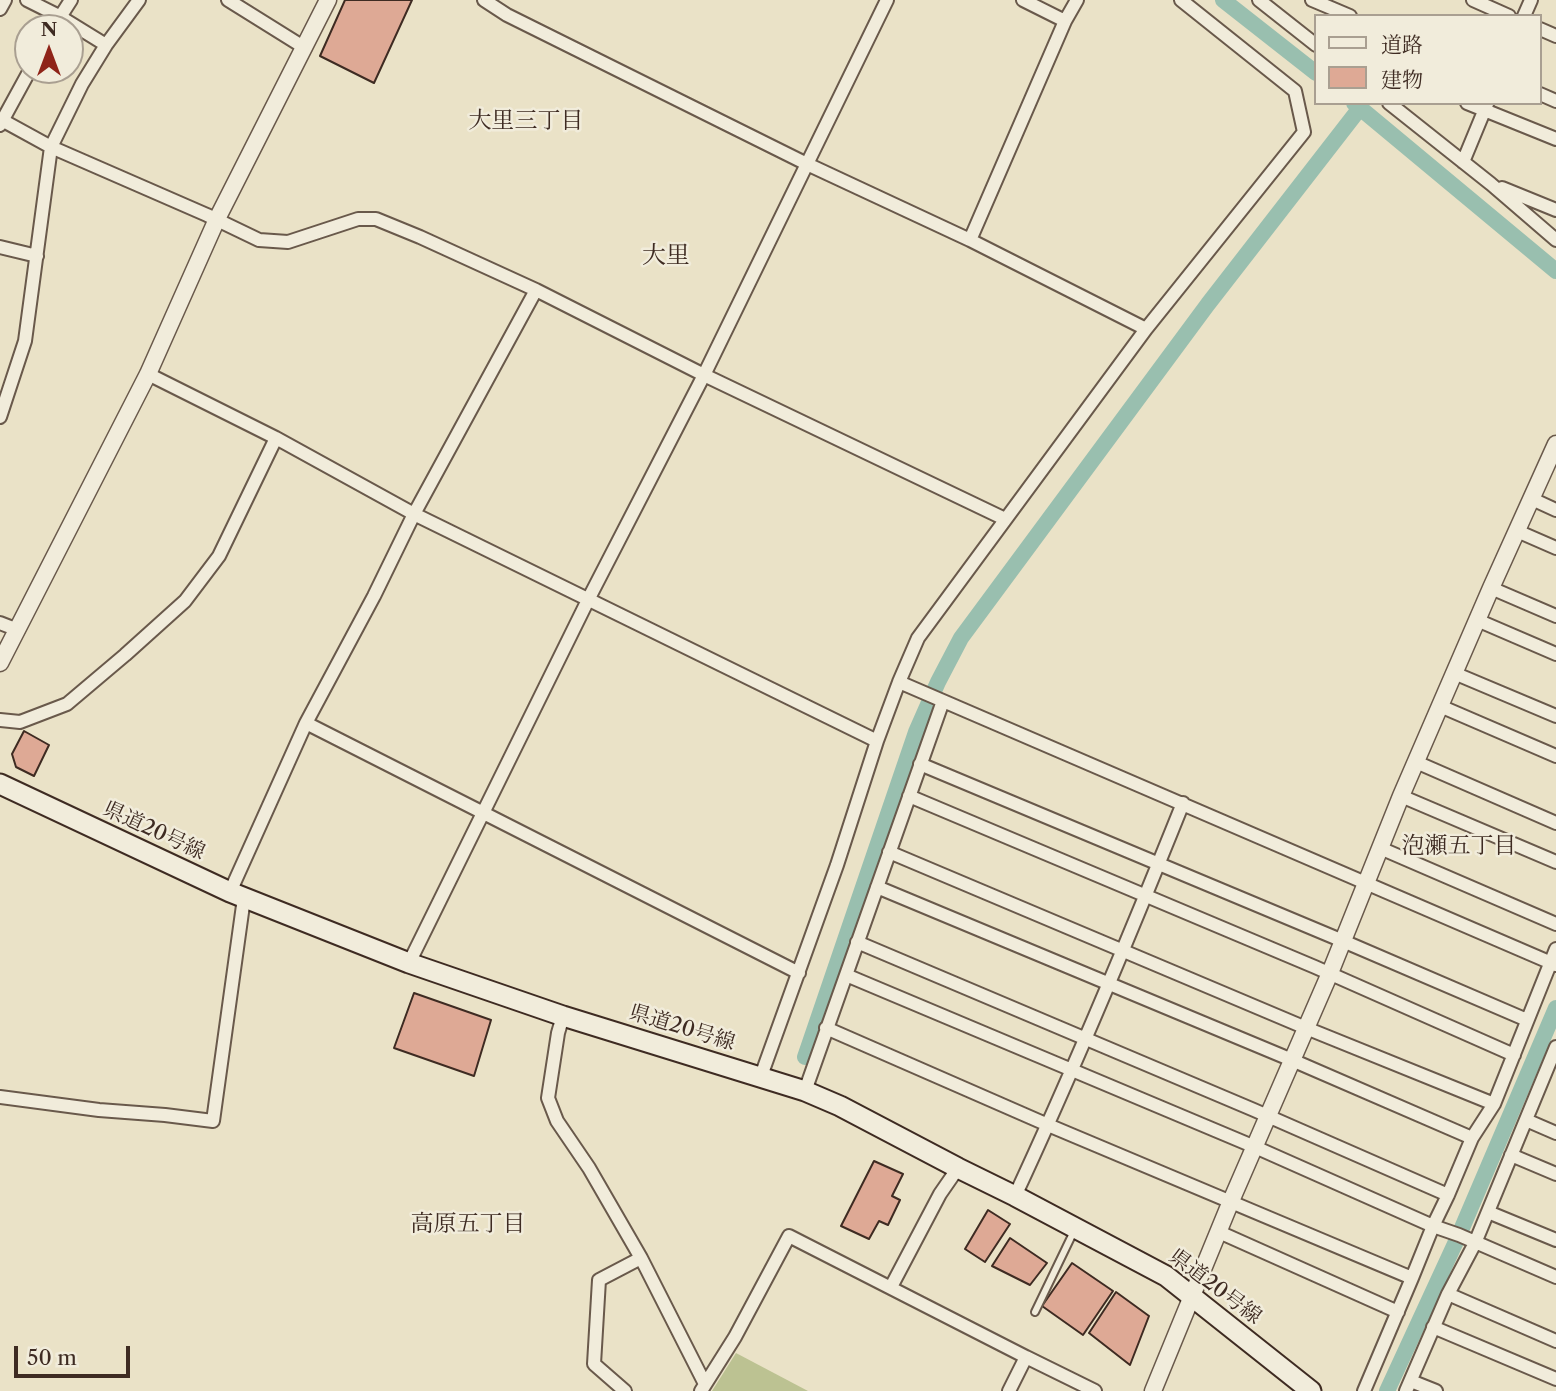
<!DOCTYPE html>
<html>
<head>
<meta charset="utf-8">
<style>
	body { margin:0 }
	#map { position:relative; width:1556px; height:1391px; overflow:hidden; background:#eae2c7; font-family:"Libre Caslon Text","Noto Serif JP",serif }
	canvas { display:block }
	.legend { position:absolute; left:1314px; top:14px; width:228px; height:91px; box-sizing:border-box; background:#f1ecdb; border:2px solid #a99f91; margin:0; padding:9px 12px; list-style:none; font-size:21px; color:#3e2b22 }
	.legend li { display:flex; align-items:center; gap:14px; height:35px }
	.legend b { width:35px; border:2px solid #a99f91 }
	.north { position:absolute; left:14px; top:14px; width:70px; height:70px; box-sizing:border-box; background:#f1ecdb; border:2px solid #a99f91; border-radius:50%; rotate:0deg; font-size:19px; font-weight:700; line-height:28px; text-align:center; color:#3e2b22 }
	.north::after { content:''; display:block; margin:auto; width:24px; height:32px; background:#8f2418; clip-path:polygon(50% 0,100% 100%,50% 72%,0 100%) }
	.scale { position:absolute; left:14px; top:1346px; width:116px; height:32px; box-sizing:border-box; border:4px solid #3e2b22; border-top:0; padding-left:9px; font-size:21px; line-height:24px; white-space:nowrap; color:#3e2b22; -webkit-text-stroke:5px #f1ecdb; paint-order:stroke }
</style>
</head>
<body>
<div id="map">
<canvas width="1556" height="1391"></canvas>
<ul class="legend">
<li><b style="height:9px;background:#f1ecdb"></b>道路</li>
<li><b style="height:19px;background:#dea995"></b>建物</li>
</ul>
<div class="north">N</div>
<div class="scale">50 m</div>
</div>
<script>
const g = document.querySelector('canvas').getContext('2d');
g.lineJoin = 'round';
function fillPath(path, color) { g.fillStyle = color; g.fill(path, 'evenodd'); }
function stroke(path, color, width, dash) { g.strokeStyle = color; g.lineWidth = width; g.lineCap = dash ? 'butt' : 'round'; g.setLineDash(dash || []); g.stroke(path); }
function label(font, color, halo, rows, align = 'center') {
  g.font = font + ' "Libre Caslon Text","Noto Serif JP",serif'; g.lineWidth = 5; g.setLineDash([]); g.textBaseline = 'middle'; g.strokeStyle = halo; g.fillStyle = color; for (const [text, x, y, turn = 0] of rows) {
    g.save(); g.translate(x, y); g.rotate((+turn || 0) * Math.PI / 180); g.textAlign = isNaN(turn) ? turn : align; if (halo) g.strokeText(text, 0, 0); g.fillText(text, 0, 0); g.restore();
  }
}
fillPath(new Path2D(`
	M736,1353l72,38h-96z`), '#bcc292');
stroke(new Path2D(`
	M1223,0l93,73
	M1354,103l202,168
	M805,1057l111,-325 22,-50 23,-44 247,-334 152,-196
	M1387,1391l72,-156 97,-227`), '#99bfaf', 16);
const building = new Path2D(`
	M345,0h67l-38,83 -54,-27z
	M24,731l25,14 -15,31 -18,-9 -4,-13z
	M414,993l77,27 -17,56 -80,-28z
	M874,1161l29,13 -11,22 8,4 -12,25 -9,-4 -10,18 -28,-13z
	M988,1210l22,14 -25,38 -20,-13z
	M1010,1238l37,25 -17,22 -38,-19z
	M1072,1263l41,28 -30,44 -41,-29z
	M1116,1292l33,24 -19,49 -41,-32z`);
fillPath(building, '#dea995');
stroke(building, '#3e2b22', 2);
const service = new Path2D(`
	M1035,1312l40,-83`);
const minor = new Path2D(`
	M27,0l32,16 47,29
	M228,0l77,48
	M484,0l23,15 300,149 163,76 176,89
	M1023,0l42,21
	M1259,0l57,45
	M1312,0l38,16
	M1473,0l36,16
	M0,9l5,-9
	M1524,16l7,-16
	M53,28l18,-28
	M1540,29l16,7
	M1540,94l16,7
	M1389,103l102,81 65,56
	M1467,103l89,36
	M0,119l51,28 156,68 52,25 29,2 70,-23h18l44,18 116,53 168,85 301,144
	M0,125l30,-55
	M1463,162l24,-58
	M1502,188l54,22
	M970,240l95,-219 12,-21
	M0,247l37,9
	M148,374l128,64 138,76 463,227
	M0,417l25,-76 26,-194 31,-63 24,-39 33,-45
	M1532,499l24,11
	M1517,531l39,17
	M1491,588l65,28
	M1477,620l79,34
	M0,623l18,7
	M1454,673l102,43
	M899,682l657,283
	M1440,706l116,50
	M0,720l20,2 47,-18 58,-49 60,-54 34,-45 57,-118
	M306,723l493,250
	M1416,762l140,61
	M920,764l423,177 184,79
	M909,796l406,171 199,88
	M1401,796l155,66
	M1380,848l176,76
	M889,852l417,176 188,76
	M877,887l415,173 180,78
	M230,892l76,-169 68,-127 40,-82 122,-224
	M857,942l397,168 194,85
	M409,963l180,-365 115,-223 183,-375
	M846,975l409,172 178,79 26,9 97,42
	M563,1016l-5,17 -10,65 9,23 32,47 52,90 -42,22 -5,84 31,27
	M826,1028l222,97 364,153
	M761,1076l76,-211 40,-124 22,-59 19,-44 228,-309 158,-197 -9,-41 -114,-91
	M805,1091l138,-390
	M0,1097l99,13 66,5 48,6 31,-223
	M1526,1120l30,13
	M1511,1155l45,19
	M1015,1196c60,-129 115,-261 168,-393
	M1488,1212l68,28
	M1219,1232l179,80
	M641,1258l64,126
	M891,1287l49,-93 18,-26
	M1448,1294l108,47
	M1433,1327l123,52
	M1026,1357l69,34
	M1411,1381l25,10
	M701,1391l34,-54 54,-101 237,121 -17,34
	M1364,1391l48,-113 21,-52 15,-31 24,-57 22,-34 62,-155
	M1406,1391l42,-97 27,-51 81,-196`);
const tertiary = new Path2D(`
	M0,663l148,-289 69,-155 111,-219
	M1153,1391l78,-190 99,-228 71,-177 90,-208 65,-144`);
const secondary = new Path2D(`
	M0,784l230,108 179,71 154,53 242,75 35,15 118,62 57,28 151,80 145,115`);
stroke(service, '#69594b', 10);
stroke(minor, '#69594b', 16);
stroke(tertiary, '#69594b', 19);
stroke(secondary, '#3e2b22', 23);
stroke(service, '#f1ecdb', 6);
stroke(minor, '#f1ecdb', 12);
stroke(tertiary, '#f1ecdb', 16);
stroke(secondary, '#f1ecdb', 19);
label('21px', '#3e2b22', '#f1ecdb', [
	["県道20号線",154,831,25],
	["県道20号線",682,1028,17],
	["県道20号線",1215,1287,37]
]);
label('23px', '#3e2b22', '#f1ecdb', [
	["大里三丁目",526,121],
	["泡瀬五丁目",1459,846],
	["高原五丁目",468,1224]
]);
label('24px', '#3e2b22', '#f1ecdb', [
	["大里",666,256]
]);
</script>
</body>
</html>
